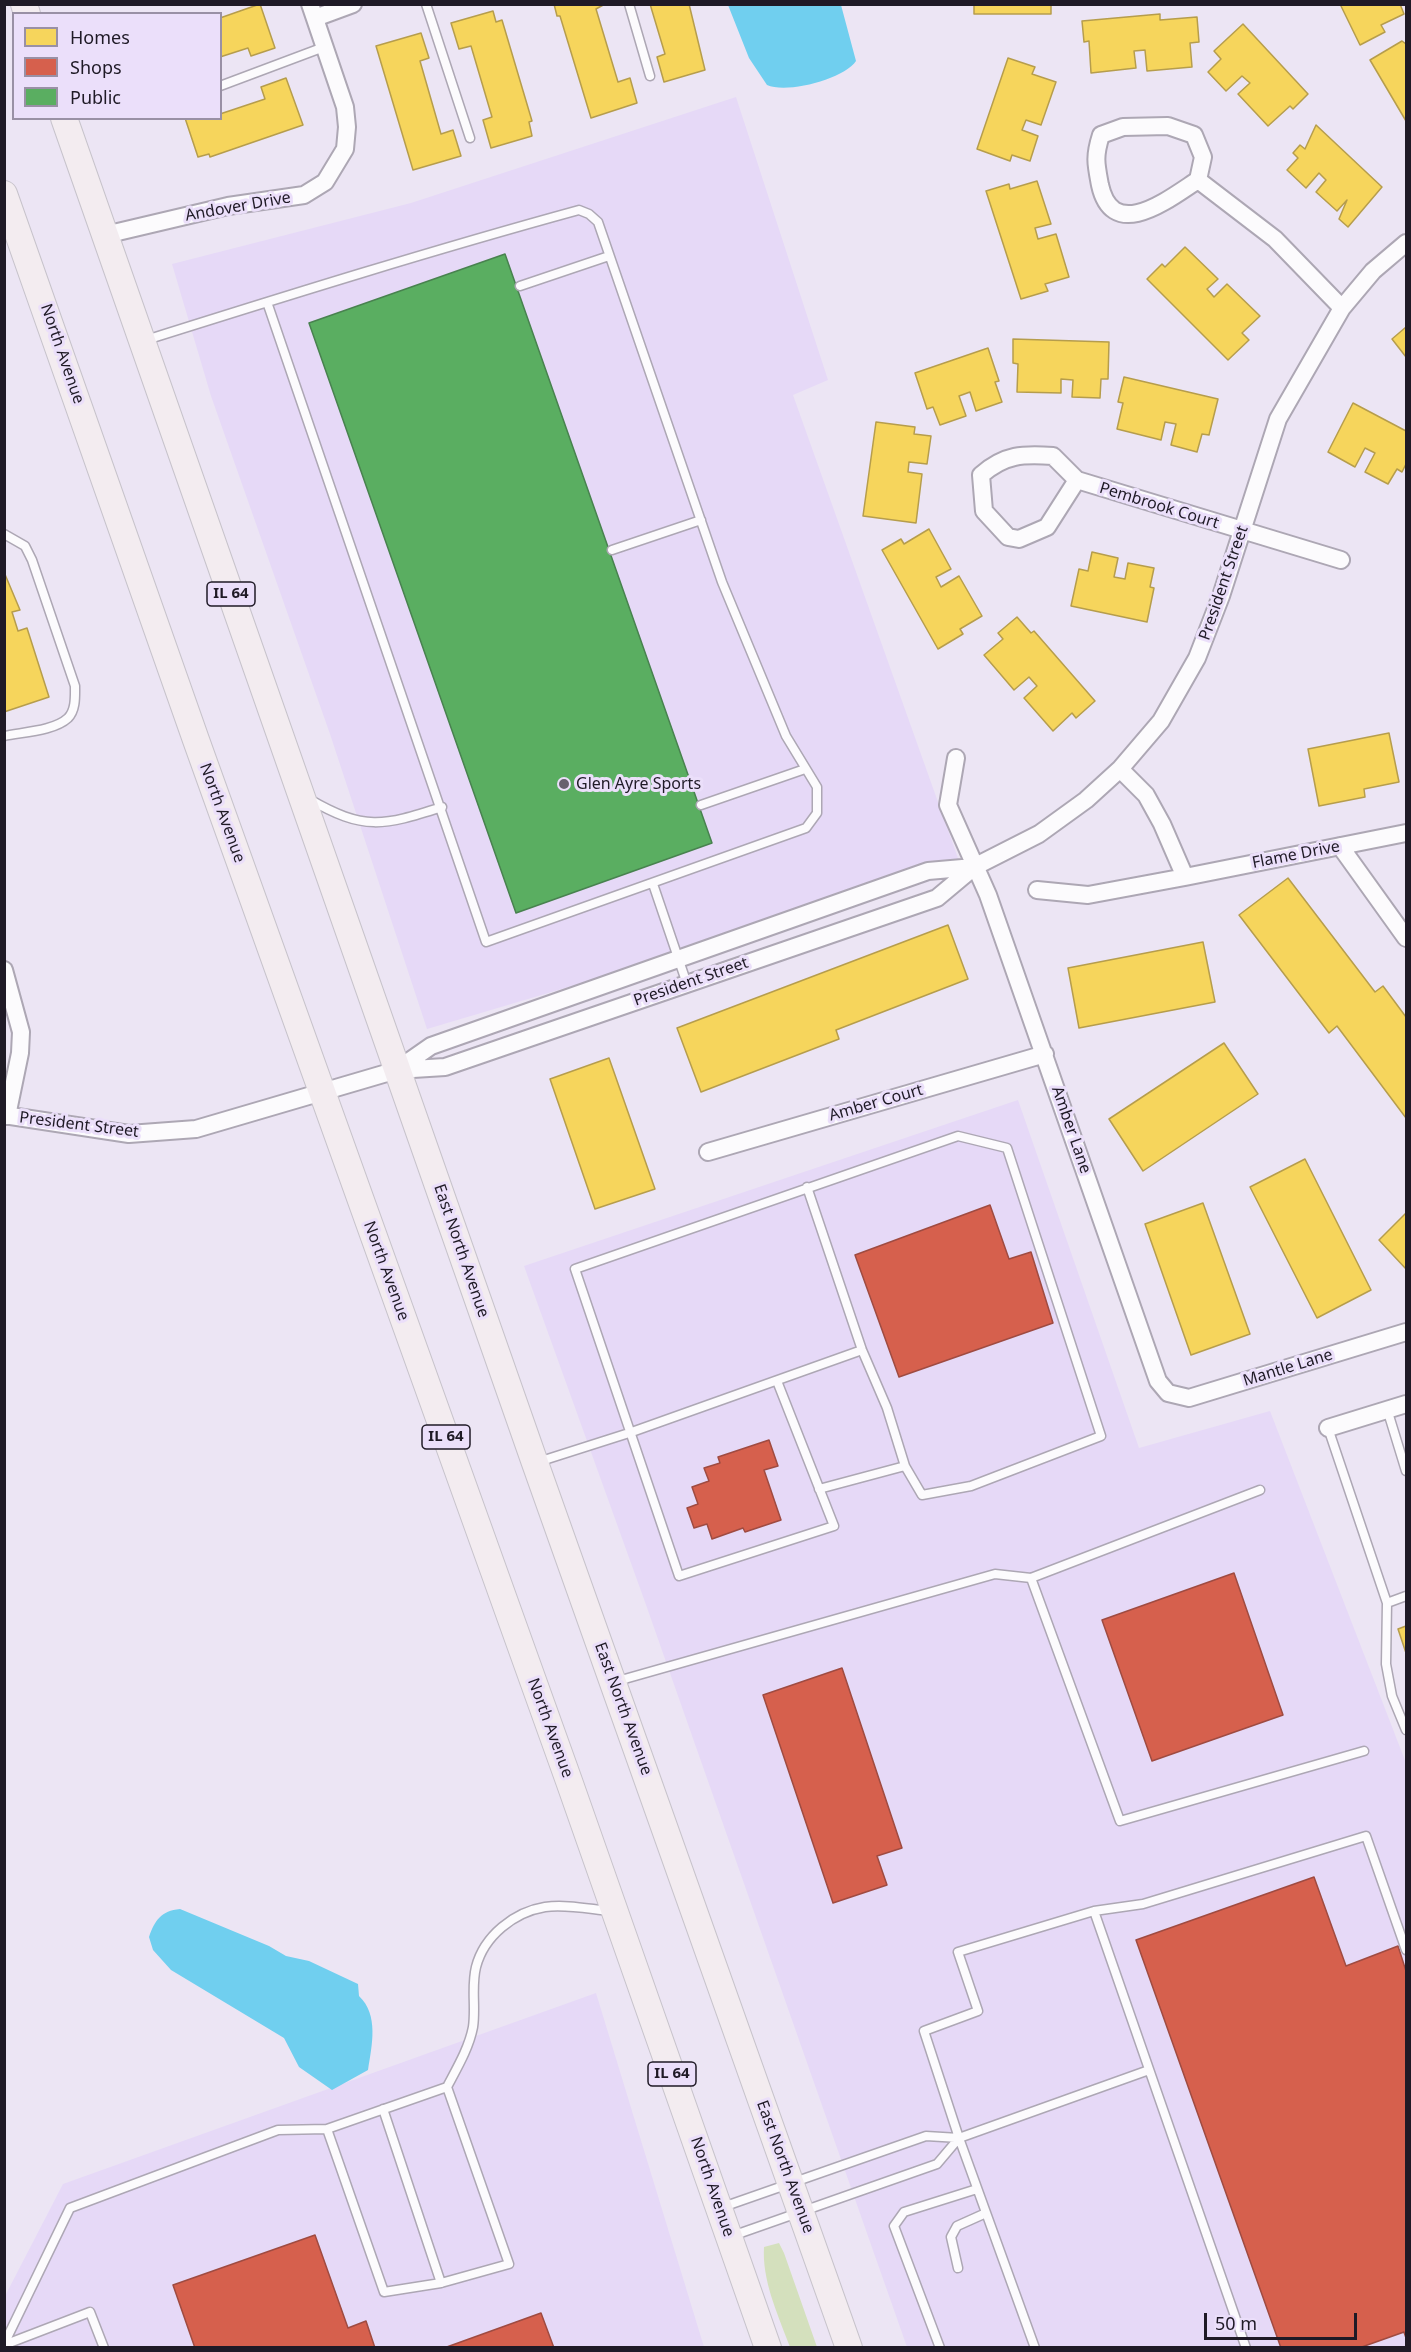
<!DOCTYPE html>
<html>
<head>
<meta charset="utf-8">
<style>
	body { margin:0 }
	#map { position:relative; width:1411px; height:2352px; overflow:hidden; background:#ece5f4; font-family:"Noto Sans",sans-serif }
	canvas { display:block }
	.frame { position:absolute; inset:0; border:6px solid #1f1a26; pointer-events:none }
	.legend { position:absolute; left:12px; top:12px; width:210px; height:108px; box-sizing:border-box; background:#ebdffa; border:2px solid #9990a5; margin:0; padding:8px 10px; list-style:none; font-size:18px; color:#1f1a26 }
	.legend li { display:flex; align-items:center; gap:12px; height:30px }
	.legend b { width:30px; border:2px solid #9990a5 }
	.scale { position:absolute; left:1204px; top:2313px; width:153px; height:27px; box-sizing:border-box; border:3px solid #1f1a26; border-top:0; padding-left:8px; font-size:18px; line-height:21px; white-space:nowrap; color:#1f1a26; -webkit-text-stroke:4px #ebdffa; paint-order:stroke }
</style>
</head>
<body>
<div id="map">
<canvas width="1411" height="2352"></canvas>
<div class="frame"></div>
<ul class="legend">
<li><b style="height:16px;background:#f6d55c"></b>Homes</li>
<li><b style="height:16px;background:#d6604d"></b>Shops</li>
<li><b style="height:16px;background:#5aae61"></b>Public</li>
</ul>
<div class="scale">50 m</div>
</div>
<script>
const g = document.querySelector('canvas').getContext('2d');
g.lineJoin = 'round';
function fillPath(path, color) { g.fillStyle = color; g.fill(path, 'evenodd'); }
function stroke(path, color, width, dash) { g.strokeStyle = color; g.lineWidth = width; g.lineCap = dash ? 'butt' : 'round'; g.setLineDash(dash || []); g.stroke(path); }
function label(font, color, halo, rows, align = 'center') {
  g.font = font + ' "Noto Sans",sans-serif'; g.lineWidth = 6; g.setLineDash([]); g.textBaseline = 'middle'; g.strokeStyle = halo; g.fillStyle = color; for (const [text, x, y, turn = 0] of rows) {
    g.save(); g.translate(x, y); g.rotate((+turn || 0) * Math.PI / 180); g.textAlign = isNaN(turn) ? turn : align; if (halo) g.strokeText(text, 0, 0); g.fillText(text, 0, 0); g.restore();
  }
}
fillPath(new Path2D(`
	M736,97l92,283 -35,15 166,466 -293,97 -239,71 -97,-295 -119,-338 -39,-132 239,-61z
	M1018,1100l121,348 131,-37 136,352v584h-499l-262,-745 -121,-336z
	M596,1993l108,354h-699l-1,-49 59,-114z`), '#e6d9f7');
fillPath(new Path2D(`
	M779,2243l5,10 33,94h-27l-2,-5c-11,-30 -26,-62 -24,-95z`), '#d4e0bd');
fillPath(new Path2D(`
	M728,5h113l15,56c-12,18 -69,33 -89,24l-18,-27z
	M180,1909l89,37 17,10 23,5 49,23 1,12c20,19 13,49 9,74l-36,20 -33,-23 -15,-29 -113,-68 -18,-20 -4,-13c6,-17 12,-26 31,-28z`), '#70cfef');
const homes = new Path2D(`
	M260,4l15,44 -24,8 -3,-8 -28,9v-39z
	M554,4h51l-9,5 22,73 12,-4 7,25 -46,15 -31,-102h-3z
	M650,4h39l16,66 -41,12 -7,-25 8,-3z
	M974,4h77v10h-77z
	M1340,4h60l4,10 -23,11 4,7 -25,13z
	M493,11l3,11 6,-2 30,101 -3,1 3,14 -41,12 -8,-28 9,-3 -21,-71 -12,3 -8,-26z
	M1160,14v6l37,-3 2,25 -9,1 2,24 -45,4 -2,-21 -11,1 2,17 -45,5 -2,-32 -5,1 -2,-21z
	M1243,24l65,70 -15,15 -3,-3 -22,20 -30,-32 12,-11 -8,-7 -16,15 -18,-19 13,-13 -7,-8z
	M421,33l8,25 -9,3 21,73 12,-4 8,26 -48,14 -37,-124z
	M1402,41l4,3v77l-36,-61z
	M1008,58l27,9 -3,7 24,8 -15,43 -15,-5 -4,10 16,6 -8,25 -18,-6 -2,6 -33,-12z
	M286,78l17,47 -93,32 -1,-3 -11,3 -13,-39h35v-4l45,-15 -4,-12z
	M1316,125l66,62 -34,40 -9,-8 8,-19 -10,11 -21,-19 10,-12 -7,-7 -13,15 -19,-18 11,-12 -5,-5 7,-8 5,4z
	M1037,181l14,43 -16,4 3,11 18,-5 13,43 -24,7 3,7 -27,8 -35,-108 23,-7 1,5z
	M1185,247l33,32 -11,10 7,8 13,-13 33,32 -18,17 7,7 -21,20 -81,-81 15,-15 3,3z
	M1406,327v30l-14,-18z
	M1013,339l96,3 -1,37h-7l-1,19 -28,-1 1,-17 -12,-1v14l-44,-1 1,-28 -5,-1z
	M988,348l11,33 -4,1 7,20 -26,9 -6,-19 -11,4 7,20 -26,9 -7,-18 -6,2 -12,-36z
	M1124,377l94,22 -9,36 -7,-1 -5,18 -26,-7 5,-21 -11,-2 -4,18 -44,-11 6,-26 -5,-1z
	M1353,403l53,28v33l-4,8 -5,-3 -9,15 -23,-12 10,-19 -10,-5 -10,19 -27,-15z
	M876,422l39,5 -1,7 17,2 -4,28 -18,-2 -1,10 14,2 -6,49 -53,-7z
	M929,529l22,40 -15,8 5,10 18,-11 23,40 -22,13 3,5 -25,15 -56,-99 19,-11 3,5z
	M1092,552l26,6 -4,19 11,2 3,-16 26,5 -4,19 4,1 -7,34 -76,-16 8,-37 9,2z
	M4,572l16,38 -8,2 6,19 9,-3 22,69 -45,15z
	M1017,617l14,16 3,-2 61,70 -19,17 -4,-5 -19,18 -29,-33 13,-12 -8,-9 -15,13 -30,-35 19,-16 -5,-6z
	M1389,733l10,49 -35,7 1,8 -46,9 -11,-57z
	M1288,878l87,114 8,-6 23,31v101l-69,-92 -8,7 -90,-118z
	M948,925l20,54 -132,51 3,9 -138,53 -24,-64z
	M1203,942l12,60 -136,26 -11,-60z
	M1224,1043l34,51 -115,77 -34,-52z
	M609,1058l46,131 -60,20 -45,-130z
	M1305,1159l66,131 -54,28 -67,-131z
	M1203,1203l47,131 -59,21 -46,-131z
	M1406,1213v56l-27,-29z
	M1406,1626v27l-8,-24z`);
fillPath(homes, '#f6d55c');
stroke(homes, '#b69d4c', 1.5);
const shops = new Path2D(`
	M990,1205l19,54 22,-7 22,71 -154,54 -44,-122z
	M769,1440l9,26 -14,4 17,50 -36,12 -2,-4 -31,11 -5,-15 -13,4 -7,-20 11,-4 -6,-17 17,-6 -5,-13 16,-5 -2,-6z
	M1234,1573l49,142 -131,46 -50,-141z
	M842,1668l60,180 -25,8 10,29 -54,18 -70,-208z
	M1314,1877l32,89 52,-20 8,25v367l-2,-6 -45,16h-78l-145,-408z
	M315,2235l33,93 18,-7 9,27h-180l-22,-63z
	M541,2313l13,35h-110z`);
fillPath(shops, '#d6604d');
stroke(shops, '#9f4b41', 1.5);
const public = new Path2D(`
	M505,254l207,589 -196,70 -207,-590z`);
fillPath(public, '#5aae61');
stroke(public, '#48824f', 1.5);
const service = new Path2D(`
	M426,4l44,134
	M629,4l21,72
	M220,86l104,-39
	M520,286l89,-30
	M146,340c143,-45 287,-90 433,-130l10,4 9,8 124,360 64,154 31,51v26l-11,15 -320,114 -219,-640
	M4,534l21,12 7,14 43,126c0,10 1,24 -7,32 -14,13 -45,14 -64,18
	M612,550l89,-30
	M309,799c55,32 74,27 133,8
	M701,805l104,-36
	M653,884l34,100
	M777,1381l57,145 -155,50 -104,-307 383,-133 49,12 94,288 -130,50 -49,9 -17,-29 -18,-58 -25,-58 -55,-163
	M1387,1409l19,62
	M1328,1428l59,175 19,-7
	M538,1462l91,-29 233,-83
	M819,1489l86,-23
	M1031,1578l89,243 244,-70
	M1387,1603l-1,61 6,32 14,34
	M614,1682l381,-108 36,4 229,-88
	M1094,1911l152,437
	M383,2109l58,174 68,-19 -62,-177
	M327,2129l57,163 57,-9
	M720,2208l206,-72 33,2 190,-68
	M732,2236l205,-72 22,-26
	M958,2268l-7,-31 6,-11 29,-13
	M4,2344l66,-136 208,-78 49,-1 120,-42c10,-19 22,-39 26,-60 3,-20 -2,-40 3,-60 8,-31 38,-55 69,-60 21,-3 44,2 65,4
	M4,2345l86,-33 14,36
	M940,2348l-46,-122 10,-14 73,-23
	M1035,2348l-76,-210 -35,-107 54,-20 -20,-59 136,-41 49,-7 223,-68 40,114`);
const minor = new Path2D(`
	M315,18l38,-14
	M1168,126l26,9 9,22 -5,23c-28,18 -85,64 -98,5 -4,-21 -6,-28 1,-50l22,-8z
	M1198,180l77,59 67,69
	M105,235l123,-29 76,-11 21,-13 20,-33 2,-22 -2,-20 -35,-103
	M1077,480l-30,47 -28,12 -11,-2 -24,-26 -3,-36c24,-21 42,-21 72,-19l24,24 264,80
	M956,758l-8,47 40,90 170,486 10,12 21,5 217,-66
	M1120,769l26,26 16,29 23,53 221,-44
	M1340,846l66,92
	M1037,890l51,5 97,-18
	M4,970l17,62 -1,21 -13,63
	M398,1069l33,-23 497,-175 46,-4
	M4,1115l125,19 67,-5 201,-59 48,-3 492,-169 37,-31 65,-33 47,-34 34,-31 41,-48 36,-63 24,-62 57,-177 64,-111 31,-37 33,-28
	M708,1152l337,-98
	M1328,1428l78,-24`);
const primary = new Path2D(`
	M24,4l3,10
	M64,118l471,1345 314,885
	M4,194l192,546 373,1041 199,567`);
stroke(service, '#ada7b4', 11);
stroke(minor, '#ada7b4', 20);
stroke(primary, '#c7c3cb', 28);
stroke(service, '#fcfbfd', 8);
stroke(minor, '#fcfbfd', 16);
stroke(primary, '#f3ecf0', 26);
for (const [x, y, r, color] of [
	[564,784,6,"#67616e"]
]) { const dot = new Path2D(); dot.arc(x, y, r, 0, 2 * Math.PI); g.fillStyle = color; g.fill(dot); stroke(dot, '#ebdffa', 2); }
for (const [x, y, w] of [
	[231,594,48],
	[446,1437,48],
	[672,2074,48]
]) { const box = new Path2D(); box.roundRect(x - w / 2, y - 12, w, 24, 4.5); g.fillStyle = '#ebdffa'; g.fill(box); stroke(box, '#1f1a26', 1.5); }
label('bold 15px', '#1f1a26', null, [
	["IL 64",231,594],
	["IL 64",446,1437],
	["IL 64",672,2074]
]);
label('16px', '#1f1a26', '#ebdffa', [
	["Andover Drive",238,207,-10],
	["North Avenue",62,354,71],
	["Pembrook Court",1159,506,17],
	["President Street",1224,583,-71],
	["North Avenue",222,813,70],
	["Flame Drive",1296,855,-11],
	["President Street",691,982,-19],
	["Amber Court",876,1103,-16],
	["President Street",79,1125,7],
	["Amber Lane",1071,1130,71],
	["East North Avenue",461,1251,71],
	["North Avenue",386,1271,70],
	["Mantle Lane",1288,1368,-17],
	["East North Avenue",623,1709,70],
	["North Avenue",550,1728,70],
	["East North Avenue",785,2167,70],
	["North Avenue",712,2187,71]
]);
label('16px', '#1f1a26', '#ebdffa', [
	["Glen Ayre Sports",576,784]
], 'left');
</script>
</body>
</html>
